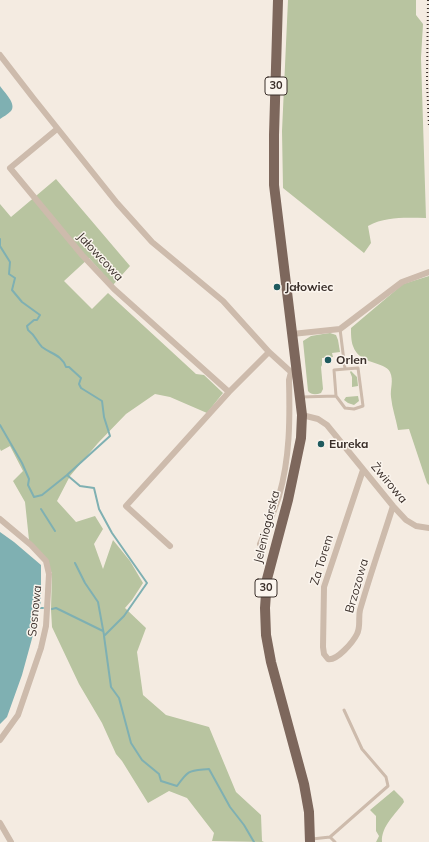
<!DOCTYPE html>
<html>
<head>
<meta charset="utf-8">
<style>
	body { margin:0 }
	canvas { display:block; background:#f4ebe1 }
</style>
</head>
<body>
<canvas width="429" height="842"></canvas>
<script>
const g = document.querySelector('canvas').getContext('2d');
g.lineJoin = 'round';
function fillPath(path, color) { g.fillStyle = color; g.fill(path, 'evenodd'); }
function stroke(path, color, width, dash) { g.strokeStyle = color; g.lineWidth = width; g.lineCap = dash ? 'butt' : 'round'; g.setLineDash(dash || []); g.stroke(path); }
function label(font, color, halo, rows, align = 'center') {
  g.font = font + ' Mulish,sans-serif'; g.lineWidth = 3; g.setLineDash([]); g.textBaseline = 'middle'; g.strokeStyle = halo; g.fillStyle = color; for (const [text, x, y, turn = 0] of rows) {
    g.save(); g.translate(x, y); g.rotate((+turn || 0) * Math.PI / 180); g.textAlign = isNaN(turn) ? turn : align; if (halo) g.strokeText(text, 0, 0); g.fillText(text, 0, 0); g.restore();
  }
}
fillPath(new Path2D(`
	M288,0h128v15l7,9 -2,34 5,160c-20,0 -39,-2 -58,8l3,17 -7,10 -81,-65 -1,-57z
	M56,179l74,87 -17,19 -24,-27 -25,23 28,28 16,-16 88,81 8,1 19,18 -16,20 -37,-16 -15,-3 -29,20 -28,29 -28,33 -13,25 19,21 19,-6 8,13 -9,15 9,25 10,-29 17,21 13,22 -11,17 -7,8 21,20 -9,24 6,43 23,20 43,12 27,65 25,23 1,26 2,1 -52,-1 2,-8 -27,-35 -18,-7 -21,12 -26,-42 -6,-7 -14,-31 -23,-39 -27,-57 -1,-17 1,-37 -23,-33 -4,-38 -12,-21 10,-10 -13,-25 -9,5 -1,-2v-245l11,13z
	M429,276v209l-2,-2 -18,-54 -11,1c-2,-11 -6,-22 -7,-33 -1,-9 3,-16 -1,-25 -5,-11 -31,-7 -37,-26 -2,-5 -2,-13 -2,-18l52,-44z
	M323,334l7,-1 6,2 2,5 2,12 -8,1 1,4 -11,1v7l-1,2 2,22 -2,4c-5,2 -10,2 -13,-2l-5,-50 8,-5z
	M351,371l6,6 1,9 -6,1v-10l-2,-5z
	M358,396l1,5 -5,4 -6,-2 -4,-3 2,-3z
	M394,790l9,9 1,3c-8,12 -23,24 -22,40h-6l3,-6 -3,-5v-15l-6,-6z`), '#b8c4a0');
fillPath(new Path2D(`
	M0,86c4,6 17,18 11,25 -3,3 -8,6 -11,8z
	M0,532l14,10 27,23v36l-5,23 -14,51 -15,42 -7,7z`), '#7fb0b2');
stroke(new Path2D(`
	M0,239v7l10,16 -1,12 6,4 -3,12 10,12 18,13 -3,5h-3l-7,6 1,4c8,6 8,11 14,17 9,7 20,8 24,20h3l12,11 -2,6 2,4 21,13 2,16 6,19 -43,39 13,11 14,2 5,21 13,24 35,50 -23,33 -20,20 7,51 8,11 12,45 11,17 17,14 2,7 16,5c12,-17 12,-15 32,-17l21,38 14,18 10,17
	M0,425l22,38 7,16 -1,6 6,12 8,-2 25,-20
	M41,509l14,22
	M75,563l10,20 13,19 6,33
	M39,608h4
	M52,609l4,-1 47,23`), '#7fb0b2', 2);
stroke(new Path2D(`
	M336,396l9,12 9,1 9,-3 -5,-38 -13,1
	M301,397l35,-1 -2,-26 11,-1 -5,-40
	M330,837l5,5
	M312,839l18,-2 58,-51 -2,-9 -24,-28 -18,-39`), '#cdbbac', 3);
stroke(new Path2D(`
	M0,55l34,44 83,104 35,39 71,59 46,51 22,20 6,3
	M57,129l-47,39 72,87 32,34 115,103 40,-40
	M292,334l48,-5 62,-47 27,-10
	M302,415l16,4 9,6 66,81 13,14 10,6 13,2
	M363,470l-39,117 -1,60 1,7 4,5c9,2 25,-17 29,-25 4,-8 1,-16 3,-24 10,-35 22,-69 33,-104
	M0,519l31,26 15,16 3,13 -3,52 -5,22 -23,67 -18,25
	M260,544c7,-16 14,-32 19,-48 11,-38 11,-77 10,-116l2,-8
	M170,546l-44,-40 103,-114
	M0,823l11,19`), '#cdbbac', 6);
stroke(new Path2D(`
	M278,0l-4,135v50l28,230 -1,23 -13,62 -21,79 -2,29 1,27 5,27 33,122 5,28 1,30`), '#7d675c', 10);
stroke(new Path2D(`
	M428,0l-1,82 2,45`), '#3b302b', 2, [1, 3]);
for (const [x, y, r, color] of [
	[277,287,4,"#1f5a5e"],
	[328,360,4,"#1f5a5e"],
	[321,444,4,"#1f5a5e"]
]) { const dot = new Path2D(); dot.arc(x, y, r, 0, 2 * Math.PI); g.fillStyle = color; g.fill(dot); stroke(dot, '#fbf5ee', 1.5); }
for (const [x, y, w] of [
	[276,86,22],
	[266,588,22]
]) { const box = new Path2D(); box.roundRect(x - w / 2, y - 9, w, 18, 3); g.fillStyle = '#fbf5ee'; g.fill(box); stroke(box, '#3b302b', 1); }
label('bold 11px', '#3b302b', null, [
	["30",276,86],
	["30",266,588]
]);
label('12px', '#3b302b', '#fbf5ee', [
	["Jałowcowa",100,257,47],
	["Żwirowa",389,483,50],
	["Jeleniogórska",267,527,-76],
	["Za Torem",322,560,-73],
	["Brzozowa",357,586,-74],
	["Sosnowa",35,611,-84]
]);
label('bold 12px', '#3b302b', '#fbf5ee', [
	["Jałowiec",285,287],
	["Orlen",336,360],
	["Eureka",329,444]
], 'left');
</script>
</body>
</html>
